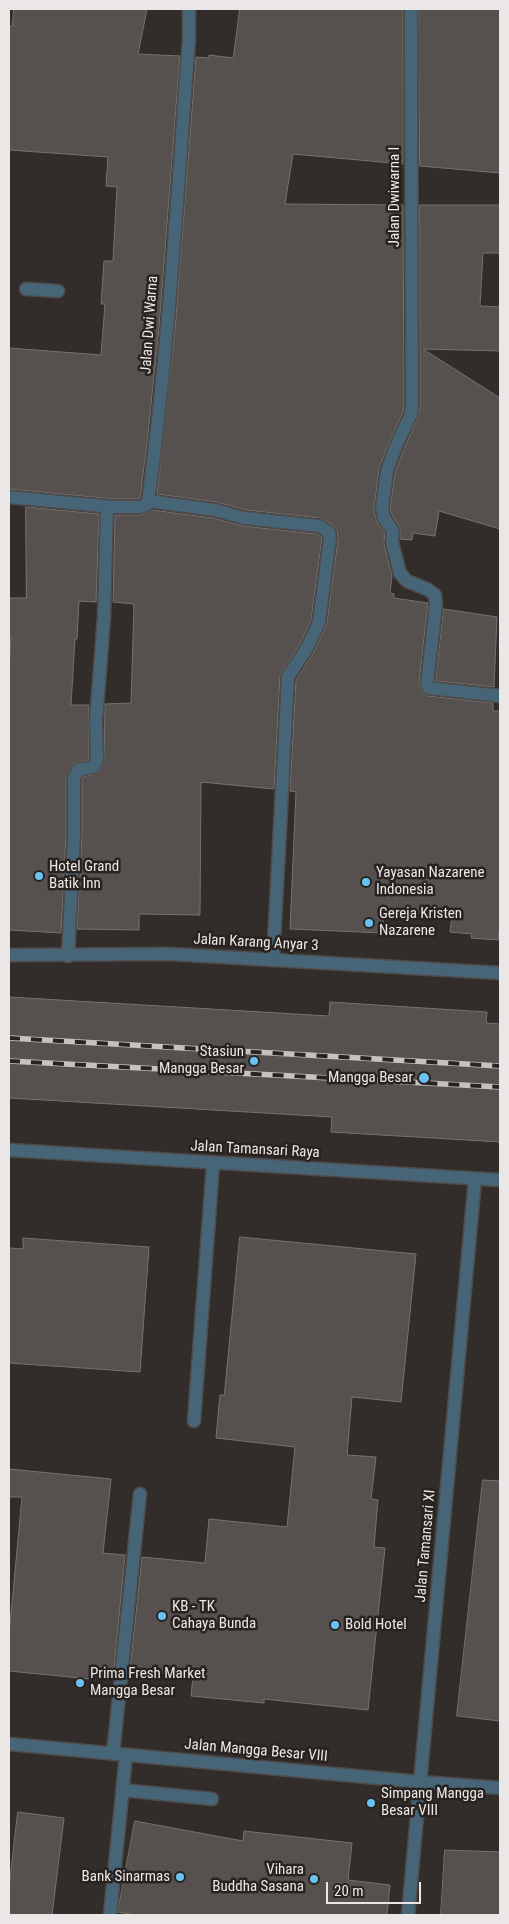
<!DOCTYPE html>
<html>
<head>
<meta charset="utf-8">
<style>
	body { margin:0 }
	#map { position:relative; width:509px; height:1924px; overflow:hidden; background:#322c2b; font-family:"Roboto Condensed",sans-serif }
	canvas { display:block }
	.frame { position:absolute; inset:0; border:10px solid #eae7e6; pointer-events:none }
	.scale { position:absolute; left:326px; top:1882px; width:95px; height:22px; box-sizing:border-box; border:2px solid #eae7e6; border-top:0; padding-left:6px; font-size:15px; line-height:18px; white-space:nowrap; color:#eae7e6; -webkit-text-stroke:4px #282321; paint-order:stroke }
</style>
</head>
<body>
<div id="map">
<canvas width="509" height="1924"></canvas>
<div class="frame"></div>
<div class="scale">20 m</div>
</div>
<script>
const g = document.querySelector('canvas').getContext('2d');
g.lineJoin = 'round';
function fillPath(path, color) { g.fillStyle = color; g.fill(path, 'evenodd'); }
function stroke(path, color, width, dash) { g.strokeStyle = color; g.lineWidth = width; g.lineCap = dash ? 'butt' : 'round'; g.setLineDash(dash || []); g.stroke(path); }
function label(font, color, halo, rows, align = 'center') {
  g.font = font + ' "Roboto Condensed",sans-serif'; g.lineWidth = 5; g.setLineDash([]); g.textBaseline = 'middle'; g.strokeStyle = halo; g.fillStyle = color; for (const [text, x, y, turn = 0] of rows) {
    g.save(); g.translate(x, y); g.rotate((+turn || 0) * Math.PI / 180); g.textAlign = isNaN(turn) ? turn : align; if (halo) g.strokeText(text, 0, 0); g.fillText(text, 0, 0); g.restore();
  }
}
const building = new Path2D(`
	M14,9h133l-9,45 42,2 -21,272 -12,115 -7,55 -1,1h-26l-104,-10v-141l92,7 4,-51h-4l3,-43h9l4,-74 -11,-1 2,-29 -99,-7v-124h3z
	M240,9h163v155l-110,-10 -8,50 118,1 1,201 -1,6 -14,31 -10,25 -5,42 3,12 8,11 -1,11 8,32 -2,17 4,1v4l34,5 -9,80 3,9 6,4 65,7v8h7v214l-2,15 -27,-2 1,-4 -22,-2 2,-16 -68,-5 -1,22 -93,-4 6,-137 -6,-1 6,-111 18,-28 13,-29 11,-84 -1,-9 -4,-5 -13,-7 -74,-8 -30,-8 -59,-8 18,-165 21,-272 13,1v-3l24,3z
	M419,9h81v164l-80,-7z
	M420,205h80v48h-17l-3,53 20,1v44l-77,-2 77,49v131l-61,-18 -4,25 -22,-3 -1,7 -12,-1v-12l-8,-12 -2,-7 5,-35 9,-24 14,-32 2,-10z
	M26,507l73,7 -3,88 -17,-1 -2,38h-2l-4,66h18v52l-1,3 -15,4 -7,14v57l-5,98 -52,-3v-257l2,-37h-2v-38h17z
	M152,510l61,8 30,8 73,8 6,3 -11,83 -11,24 -20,32 -6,113 -73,-7 -1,133 -61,-1v16l-62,-1 5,-94v-55l1,-3 15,-4 6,-11 1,-58 26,-1 3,-99 -21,-2 2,-87h25z
	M444,609l53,8 -3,70 -58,-6z
	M9,997l320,19 1,-14 157,10 -1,11 14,1v118l-169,-10 1,-15 -323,-19z
	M240,1237l176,17 -15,148 -49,-5 -5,58 29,2 -5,42 7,1 -4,47 11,1 -17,162 -104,-11v4l-73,-7 2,-20 -63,-6 12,-113 63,6 4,-44 78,8 8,-80 -79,-9 4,-43h4z
	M23,1238l126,9 -9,125 -131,-9v-115l14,1z
	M9,1469l102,10 -8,74 22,2 -11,113 -22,-2 -2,13 -81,-8v-36l13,-138h-13z
	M483,1480l17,1v240l-43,-5z
	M18,1812l46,6 -12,97h-43v-27z
	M135,1821l108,20 1,-10 108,12 -4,37 42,5 -3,30h-252l-17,-3z
	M445,1850l55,2v63h-59z`);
fillPath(building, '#56514f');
stroke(building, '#777170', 1);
const service = new Path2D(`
	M26,289l32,2
	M194,1421l19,-257
	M122,1790l90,9
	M110,1915l16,-160`);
const minor = new Path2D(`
	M411,9l1,397 -1,8 -15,32 -9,25 -5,37 2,10 9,13 -1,11 8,31 7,8 20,8 8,6 1,9 -9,80 2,4 71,8
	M9,497l104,10h27l6,-2 2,-4c21,-153 29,-307 41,-461v-31
	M148,501l67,9 29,8 75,8 10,6 1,6 -11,84 -12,26 -19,29 -15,283
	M68,956l6,-121v-57l4,-8 15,-3 4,-8 -1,-38 8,-104 3,-111
	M9,1744l412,38 79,6
	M113,1754l27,-260
	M408,1915l67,-736`);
const tertiary = new Path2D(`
	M9,955l161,-1 330,19
	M9,1150l491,30`);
stroke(service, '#4f4a49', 15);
stroke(minor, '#4f4a49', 15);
stroke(tertiary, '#4f4a49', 15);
stroke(service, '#466678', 12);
stroke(minor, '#466678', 12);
stroke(tertiary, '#466678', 12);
const rail = new Path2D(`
	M9,1038l491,28
	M9,1061l491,26`);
stroke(rail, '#c6c2c1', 5.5);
stroke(rail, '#282321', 4, [11]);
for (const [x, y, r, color] of [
	[39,876,5,"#69c3f1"],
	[366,882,5,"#69c3f1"],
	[369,923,5,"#69c3f1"],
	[254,1061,5,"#69c3f1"],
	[424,1078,6,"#69c3f1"],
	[162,1616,5,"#69c3f1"],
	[335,1625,5,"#69c3f1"],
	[80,1683,5,"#69c3f1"],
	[371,1803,5,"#69c3f1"],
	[180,1877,5,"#69c3f1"],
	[314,1879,5,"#69c3f1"]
]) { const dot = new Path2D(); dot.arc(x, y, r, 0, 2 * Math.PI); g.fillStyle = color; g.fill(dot); stroke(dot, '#282321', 2); }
label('15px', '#eae7e6', '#282321', [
	["Jalan Dwiwarna I",395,197,-90],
	["Jalan Dwi Warna",150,325,-86],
	["Jalan Karang Anyar 3",256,943,3],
	["Jalan Tamansari Raya",255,1150,3],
	["Jalan Tamansari XI",426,1546,-85],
	["Jalan Mangga Besar VIII",256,1751,5]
]);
label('15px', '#eae7e6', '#282321', [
	["Hotel Grand",49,867],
	["Batik Inn",49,884],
	["Yayasan Nazarene",376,873],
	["Indonesia",376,890],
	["Gereja Kristen",379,914],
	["Nazarene",379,931],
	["Stasiun",244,1052,"right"],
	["Mangga Besar",244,1069,"right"],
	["Mangga Besar",413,1078,"right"],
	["KB - TK",172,1607],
	["Cahaya Bunda",172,1624],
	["Bold Hotel",345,1625],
	["Prima Fresh Market",90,1674],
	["Mangga Besar",90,1691],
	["Simpang Mangga",381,1794],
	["Besar VIII",381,1811],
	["Vihara",304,1870,"right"],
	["Buddha Sasana",304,1887,"right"],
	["Bank Sinarmas",170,1877,"right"]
], 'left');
</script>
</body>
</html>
